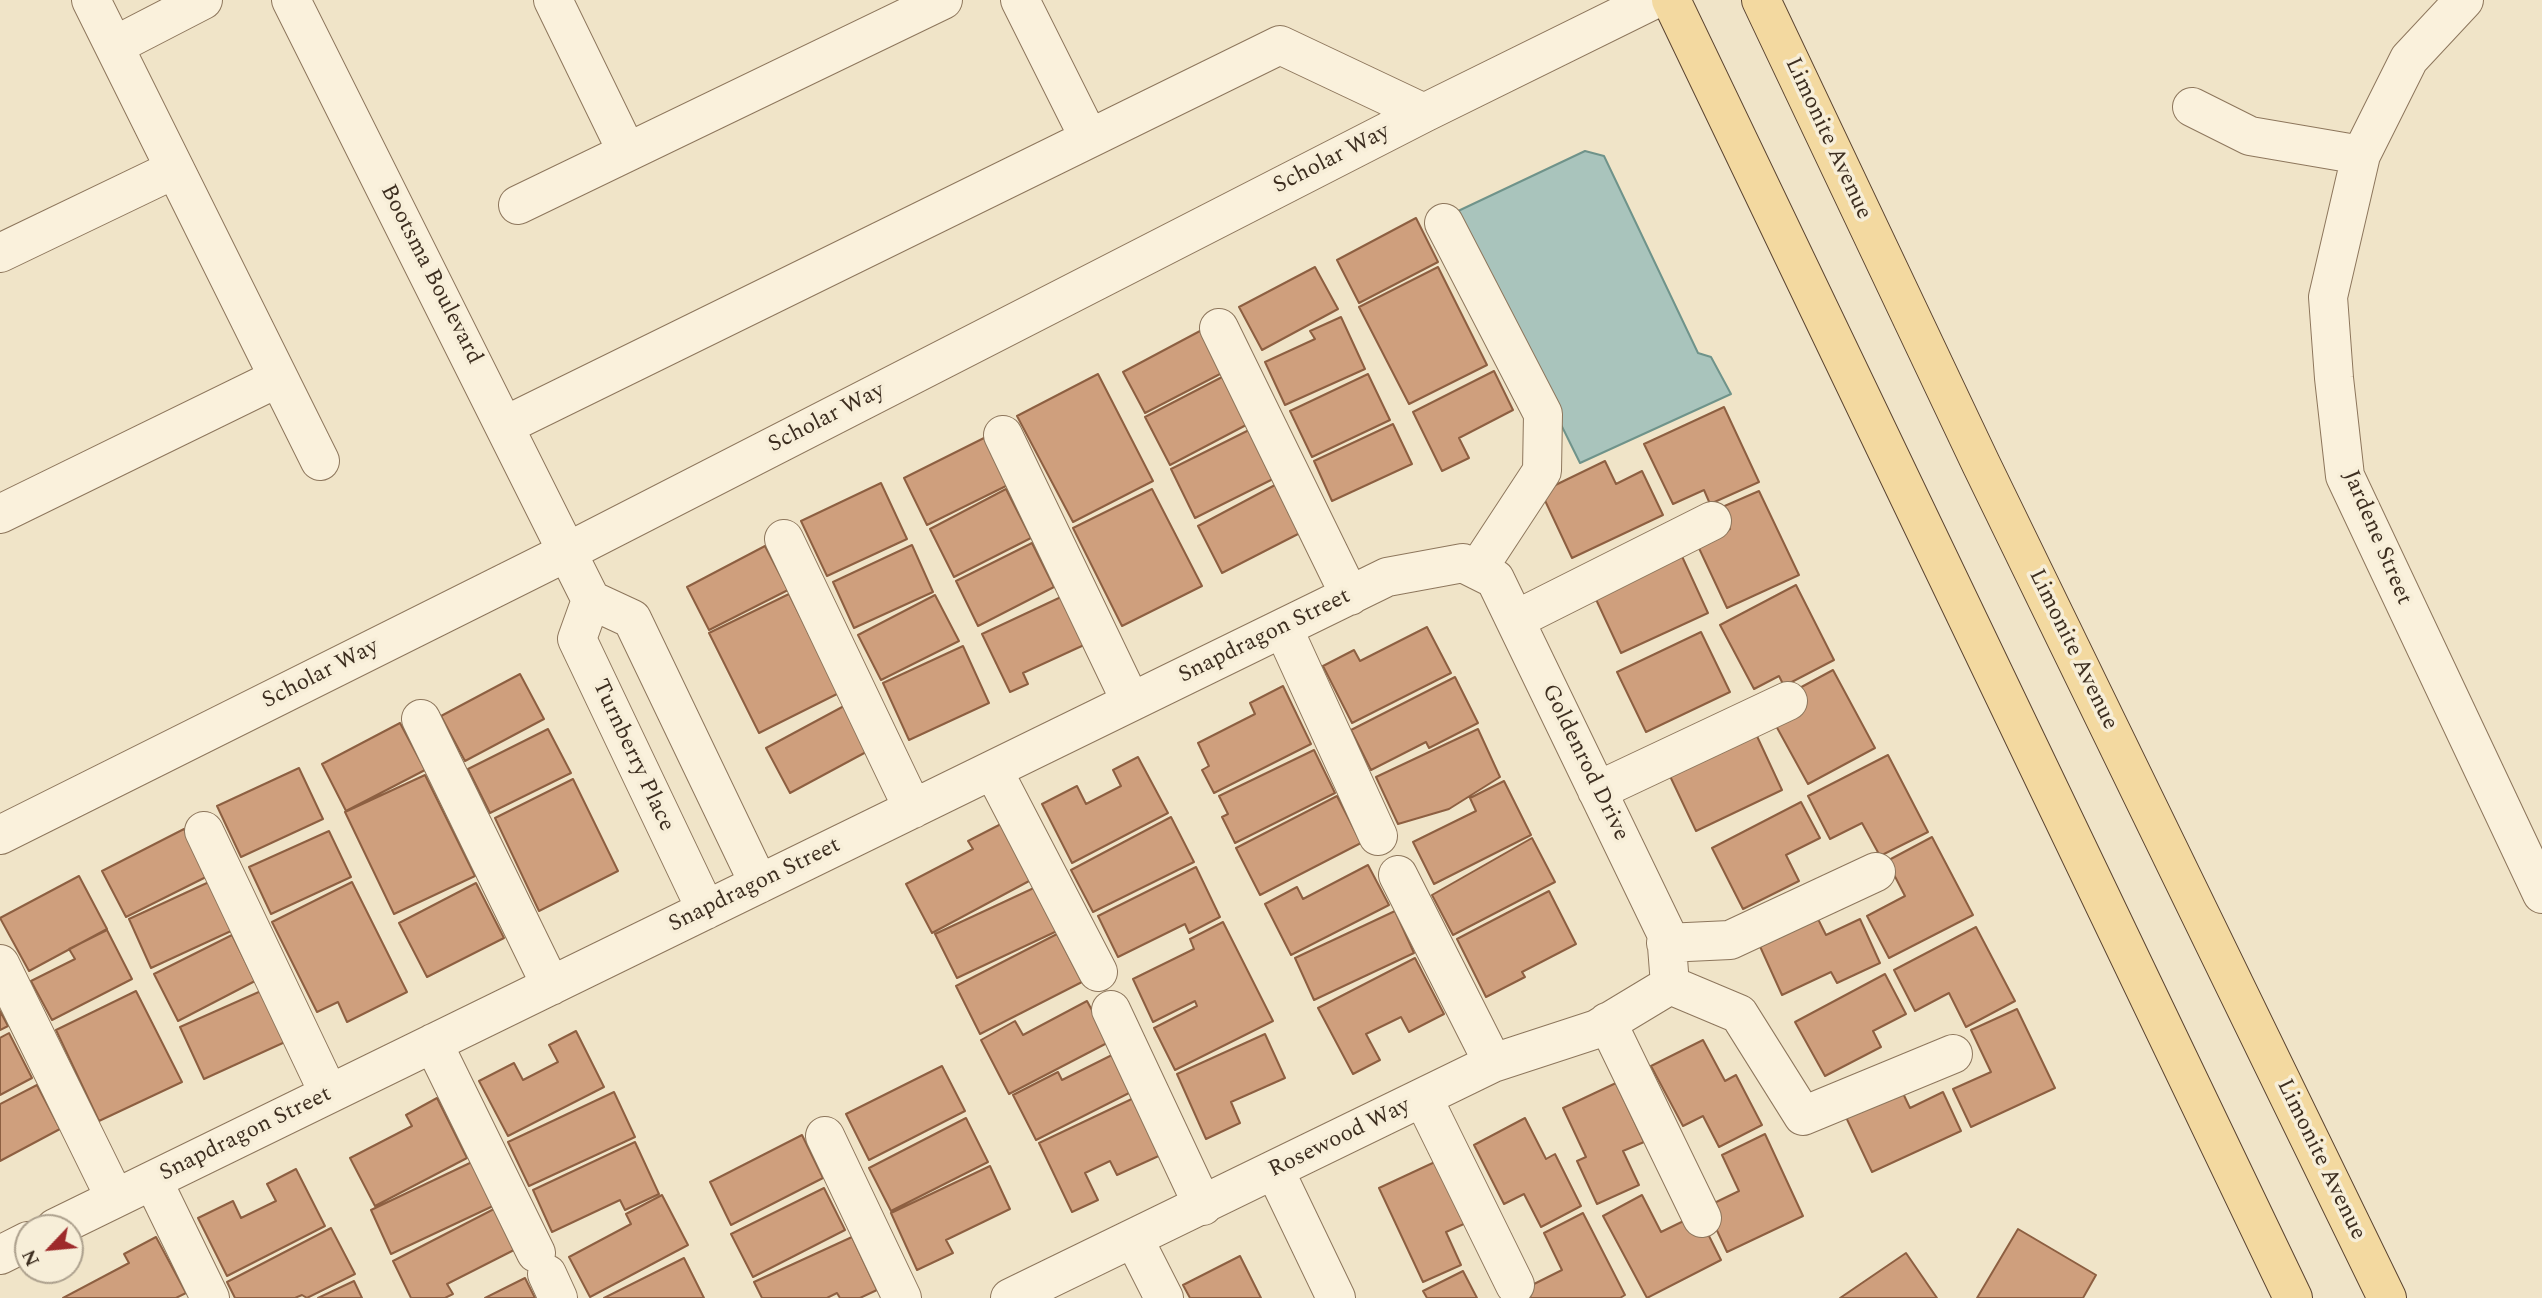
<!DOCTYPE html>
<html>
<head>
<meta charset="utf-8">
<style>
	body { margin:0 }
	#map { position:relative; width:2542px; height:1298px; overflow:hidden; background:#f0e4c8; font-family:Spectral,serif }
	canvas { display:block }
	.north { position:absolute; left:14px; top:1214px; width:70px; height:70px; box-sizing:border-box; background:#f7eed8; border:2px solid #ada18e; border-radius:50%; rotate:244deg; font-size:19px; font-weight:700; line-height:28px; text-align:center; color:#3d2e20 }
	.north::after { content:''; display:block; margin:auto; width:24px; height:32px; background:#9e2a2b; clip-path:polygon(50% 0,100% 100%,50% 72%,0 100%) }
</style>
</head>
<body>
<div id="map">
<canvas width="2542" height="1298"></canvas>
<div class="north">N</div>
</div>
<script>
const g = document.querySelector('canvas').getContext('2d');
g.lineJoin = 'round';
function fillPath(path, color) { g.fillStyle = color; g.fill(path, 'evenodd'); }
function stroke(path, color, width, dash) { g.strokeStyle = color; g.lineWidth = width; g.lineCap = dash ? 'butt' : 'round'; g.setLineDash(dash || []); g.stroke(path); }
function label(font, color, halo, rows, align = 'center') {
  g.font = font + ' Spectral,serif'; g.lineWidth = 7; g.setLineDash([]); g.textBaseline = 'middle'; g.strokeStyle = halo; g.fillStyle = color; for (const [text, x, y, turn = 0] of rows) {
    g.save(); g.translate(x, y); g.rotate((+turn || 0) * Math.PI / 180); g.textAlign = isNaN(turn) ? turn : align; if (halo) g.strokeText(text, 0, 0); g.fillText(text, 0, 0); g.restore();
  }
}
const water = new Path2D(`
	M1585,151l19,5 94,197 13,4 20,37 -151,69 -124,-251z`);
fillPath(water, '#a9c4bc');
stroke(water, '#6f938a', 2);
const building = new Path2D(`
	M1416,218l22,44 -79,41 -22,-43z
	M1315,267l23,42 -76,41 -23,-43z
	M1438,267l49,98 -78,39 -50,-97z
	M1341,317l24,52 -80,36 -20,-43 50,-23 -5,-8z
	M1200,331l22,42 -77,40 -22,-41z
	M1494,371l19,39 -54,28 10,20 -27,13 -29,-59z
	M1098,374l55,107 -80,41 -56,-106z
	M1368,374l22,46 -78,37 -22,-46z
	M1224,376l24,48 -78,41 -25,-48z
	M1724,407l35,75 -49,22 -6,-14 -31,14 -29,-60z
	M1393,424l19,40 -80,37 -18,-40z
	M1249,430l24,49 -78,39 -24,-49z
	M984,438l24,47 -81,40 -23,-47z
	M1605,461l11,23 26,-13 21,44 -91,43 -31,-66z
	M881,483l26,56 -80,37 -26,-55z
	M1275,485l25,48 -78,40 -24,-47z
	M1006,489l25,49 -77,39 -24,-48z
	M1152,489l50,97 -80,40 -49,-98z
	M1759,491l40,84 -72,33 -30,-64 33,-15 -10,-21z
	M1032,543l22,44 -76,39 -22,-45z
	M912,545l21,47 -79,36 -21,-46z
	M765,546l23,44 -79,40 -22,-43z
	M1680,552l28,61 -87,40 -28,-60z
	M1796,585l38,75 -50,26 -5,-10 -25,13 -34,-64z
	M789,594l50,99 -80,40 -50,-100z
	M935,595l24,46 -78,39 -23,-45z
	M1061,597l23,48 -61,28 5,11 -18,8 -28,-58z
	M1427,627l24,46 -99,50 -29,-57 31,-16 6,11z
	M1701,632l29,60 -84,40 -29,-60z
	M963,646l26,57 -80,37 -26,-57z
	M1833,670l42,78 -67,36 -33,-60 19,-33z
	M520,674l24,45 -79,42 -24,-45z
	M1455,677l23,46 -49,25 -3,-6 -55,28 -20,-40z
	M1283,686l28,58 -97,49 -12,-23 7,-4 -11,-23 57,-29 -5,-11z
	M844,706l24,45 -78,42 -24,-45z
	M400,723l25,47 -79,41 -24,-47z
	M548,729l23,44 -81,40 -22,-44z
	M1478,729l22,48 -51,32 -51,15 -22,-47z
	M1756,734l26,56 -86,41 -27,-57z
	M1314,750l21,43 -100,50 -13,-26 6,-3 -9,-18z
	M1888,755l40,77 -48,24 -18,-33 -32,16 -22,-43z
	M1138,757l30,56 -96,50 -30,-59 35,-18 9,18 35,-18 -8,-16z
	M299,768l24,51 -82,38 -24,-51z
	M425,775l50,101 -81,38 -49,-102z
	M573,779l45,92 -79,40 -44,-93z
	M1504,781l27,54 -97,49 -21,-42 63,-31 -6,-13z
	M1337,796l24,47 -101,52 -24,-47z
	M1801,802l19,36 -34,17 13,26 -56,28 -31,-61z
	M1171,817l23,45 -101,50 -22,-42z
	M1001,824l30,56 -99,53 -26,-49 67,-35 -5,-8z
	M184,829l24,47 -82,41 -24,-46z
	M329,831l22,46 -80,37 -22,-47z
	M1932,837l41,78 -84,43 -22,-42 38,-20 -18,-35z
	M1532,838l23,44 -102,53 -21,-40z
	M1368,865l21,40 -98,50 -26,-51 32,-17 6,12z
	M1196,867l24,50 -31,16 -4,-9 -67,33 -20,-41z
	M79,876l28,53 -78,42 -29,-53z
	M209,882l22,49 -80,37 -22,-49z
	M352,882l55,110 -60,30 -9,-20 -21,10 -45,-90z
	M476,883l28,55 -77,39 -28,-54z
	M1036,887l21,44 -100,47 -22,-44z
	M1549,891l27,53 -54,28 3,5 -39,20 -29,-58z
	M1395,911l19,42 -100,47 -19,-42z
	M1816,915l10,20 34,-16 20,44 -43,20 -6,-11 -49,23 -24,-53z
	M1223,922l50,99 -98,49 -21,-42 43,-22 -2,-5 -42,21 -20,-43 61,-30 -4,-10z
	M1976,927l39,74 -49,26 -17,-34 -34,18 -21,-41z
	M107,930l25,49 -80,41 -21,-39 44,-22 -6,-10z
	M1057,934l25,48 -102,52 -24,-48z
	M232,935l23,46 -77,40 -24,-47z
	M1415,958l29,56 -35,18 -8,-15 -35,17 14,26 -27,14 -35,-66z
	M1885,974l21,40 -33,17 8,16 -56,29 -30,-54z
	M136,991l46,91 -83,39 -43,-91z
	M261,991l24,51 -81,37 -24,-52z
	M1087,1001l22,41 -100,52 -28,-54 34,-19 8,14z
	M2017,1009l38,79 -84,39 -18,-38 38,-17 -20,-42z
	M0,1011l8,15 -8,4z
	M576,1031l28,56 -96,49 -29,-55 35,-18 9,17 35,-18 -9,-17z
	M9,1033l23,45 -32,17v-57z
	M1265,1034l20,44 -54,24 9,21 -34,16 -29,-65z
	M1703,1040l22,41 11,-6 26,50 -43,22 -16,-31 -20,10 -32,-60z
	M1116,1053l19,37 -99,50 -23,-45 45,-23 4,8z
	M942,1066l23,45 -96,49 -23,-46z
	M1616,1083l28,59 -21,9 16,34 -42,19 -20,-43 9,-4 -23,-49z
	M37,1085l23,44 -60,32v-57z
	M1900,1087l10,21 33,-16 18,39 -89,41 -28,-59z
	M614,1092l21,45 -106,49 -21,-44z
	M1136,1097l27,57 -46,21 -7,-14 -25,12 13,27 -26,12 -33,-69z
	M437,1098l30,60 -92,48 -25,-48 62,-32 -6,-11z
	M966,1118l22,44 -97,49 -22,-43z
	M1525,1118l21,41 9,-5 26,52 -40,21 -17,-33 -20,10 -30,-59z
	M1765,1134l38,82 -76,36 -21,-45 33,-16 -17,-36z
	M802,1135l21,43 -92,47 -21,-43z
	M635,1142l24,52 -34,16 -5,-10 -68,32 -19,-42z
	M1437,1161l29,62 -20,9 15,33 -38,17 -44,-94z
	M472,1162l21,44 -102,48 -20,-44z
	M990,1166l20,43 -64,31 7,13 -36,17 -26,-57z
	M296,1169l29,57 -98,50 -29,-58 35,-17 8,17 35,-17 -9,-17z
	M824,1188l21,42 -92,47 -22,-43z
	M662,1195l26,50 -98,52 -21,-40 62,-33 -5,-10z
	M1642,1195l19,37 37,-18 23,46 -74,38 -44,-82z
	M494,1209l20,41 -67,34 6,10 -8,4h-34l-18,-37z
	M1583,1213l42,82 -5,3h-89l-5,-10 36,-18 -18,-37z
	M331,1228l24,46 -48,24 -5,-3 -7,3h-60l-8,-16z
	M2018,1229l78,46 -13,23h-106z
	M156,1237l30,56 -10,5h-113l66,-35 -5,-9z
	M852,1237l25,53 -17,8h-20l-3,-5 -10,5h-65l-8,-16z
	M1906,1253l31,45h-97z
	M1240,1256l21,42h-71l-7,-13z
	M684,1258l20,40h-100z
	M1463,1271l14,27h-50l-4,-7z
	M525,1278l10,20h-50z
	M354,1281l8,17h-44z`);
fillPath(building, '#cf9f7d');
stroke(building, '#8d5f41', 2);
const minor = new Path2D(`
	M91,0l229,461
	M291,0l300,600 41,19 127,265
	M553,0l74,152
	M1020,0l69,138
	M2464,0l-55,59 -48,96 -33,142 6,81 11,98 197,418
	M114,46l89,-46
	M2192,107l58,29 111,19
	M518,205l425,-205
	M1444,223l99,191 -1,57 -65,99
	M0,253l175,-84
	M1219,328l131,268
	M506,425l774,-380 144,68
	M1003,435l128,267
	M0,514l278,-136
	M784,539l129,270
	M591,600l-14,39 129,271
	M1515,620l197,-99
	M1283,628l95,208
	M421,719l130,267
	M993,770l105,202
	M1597,791l191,-90
	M204,831l125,263
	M0,835l569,-284 855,-438 229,-113
	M1398,875l95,188
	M1666,943l64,-3 146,-68
	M0,964l115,234
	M1670,985l69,29 64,102 150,-62
	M1111,1010l92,196
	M1607,1022l95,196
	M433,1043l103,210
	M1423,1098l92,187
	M825,1136l77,162
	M1275,1171l61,127
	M153,1181l57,117
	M55,1228l1332,-651 76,-14 32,16 171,354 4,52
	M1134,1239l30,59
	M0,1255l28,-14
	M547,1274l11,24
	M1010,1298l483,-235 104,-34 73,-44`);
const major = new Path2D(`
	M1671,0l622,1298
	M1761,0l220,464 406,834`);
stroke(minor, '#8d765c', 40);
stroke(major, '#5b4430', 40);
stroke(minor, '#faf1dc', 38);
stroke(major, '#f3d9a0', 38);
label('23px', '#3d2e20', '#f7eed8', [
	["Limonite Avenue",1827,139,65],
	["Scholar Way",1332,160,-27],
	["Bootsma Boulevard",430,275,63],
	["Scholar Way",827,419,-27],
	["Jardene Street",2376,538,67],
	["Snapdragon Street",1265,637,-26],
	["Limonite Avenue",2072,650,64],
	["Scholar Way",321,675,-27],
	["Turnberry Place",632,756,65],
	["Goldenrod Drive",1584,763,64],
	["Snapdragon Street",755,886,-26],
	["Snapdragon Street",246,1135,-26],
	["Rosewood Way",1340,1139,-26],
	["Limonite Avenue",2320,1160,64]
]);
</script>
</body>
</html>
